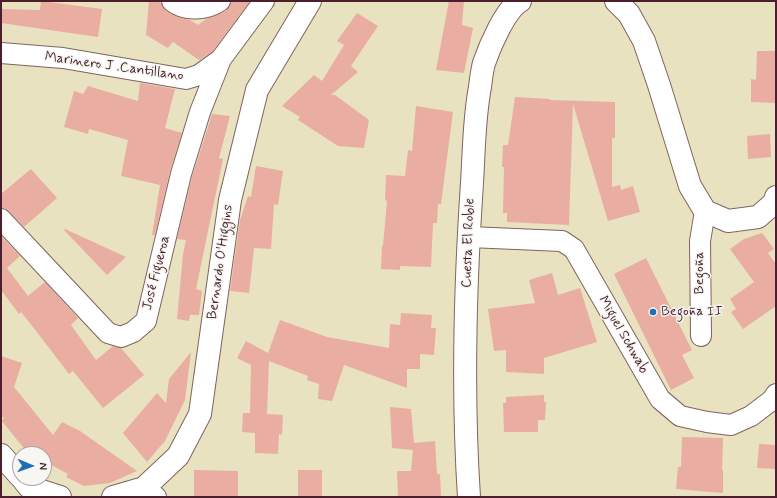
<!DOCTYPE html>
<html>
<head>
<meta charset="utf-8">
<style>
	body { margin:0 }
	#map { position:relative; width:777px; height:498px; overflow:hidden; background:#e8e2c0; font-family:Mynerve,sans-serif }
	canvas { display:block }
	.frame { position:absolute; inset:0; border:2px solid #4a1f2b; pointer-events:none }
	.north { position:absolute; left:12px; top:446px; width:40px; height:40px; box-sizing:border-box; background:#f6f6f2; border:1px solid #b1a0a2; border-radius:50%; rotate:92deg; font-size:11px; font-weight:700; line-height:16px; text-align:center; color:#4a1f2b }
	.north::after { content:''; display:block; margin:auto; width:14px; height:18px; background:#1f6fb2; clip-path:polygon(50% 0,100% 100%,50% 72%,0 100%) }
</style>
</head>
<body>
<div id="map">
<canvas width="777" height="498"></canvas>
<div class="frame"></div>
<div class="north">N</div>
</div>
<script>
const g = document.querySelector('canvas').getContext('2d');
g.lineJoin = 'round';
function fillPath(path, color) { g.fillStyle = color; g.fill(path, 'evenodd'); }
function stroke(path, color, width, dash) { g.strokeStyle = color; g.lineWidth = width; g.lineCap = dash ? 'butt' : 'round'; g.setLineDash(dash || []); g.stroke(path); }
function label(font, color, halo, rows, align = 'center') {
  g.font = font + ' Mynerve,sans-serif'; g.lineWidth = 3; g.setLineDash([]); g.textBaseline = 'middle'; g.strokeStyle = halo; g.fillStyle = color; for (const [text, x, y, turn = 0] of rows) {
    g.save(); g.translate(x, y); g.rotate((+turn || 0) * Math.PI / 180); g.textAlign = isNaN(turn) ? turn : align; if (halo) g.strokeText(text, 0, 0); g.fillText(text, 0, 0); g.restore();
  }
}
fillPath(new Path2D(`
	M41,1l61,8 -4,28 -97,-14v-14l39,1z
	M149,1h8l4,2 4,7 6,4 10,4 9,2 8,5 8,-6 20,-8 4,-5 1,-5h19l-37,50 -14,9 -26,-18 -5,6 -22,-13z
	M449,1h15l-2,24 11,3 -9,45 -28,-3z
	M357,13l21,13 -27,40 7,6 -27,23h4l34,25 -5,28 -26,-2 -40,-26 2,-3 -18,-11 32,-31 8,6 22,-36 -7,-4z
	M757,51h19v52l-25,-1v-23l5,1z
	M140,83l35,6 -10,39 17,5 -12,38 -15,64h-3l8,-50 -39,-9 7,-36 -39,-11 -1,5 -24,-7 10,-36 9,3 5,-8 50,15z
	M515,97l35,2v1l65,2v36h-3v49l8,-2 1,5 12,-4 7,26 -32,9 -35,-117 -4,121 -62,-3v-9h-4l1,-46h-2l1,-22h5z
	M416,106l37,6 -12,92h-3l-1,19h-4l-2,44 -31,-1v4l-19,-1 1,-23h1l4,-45 -2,-1 1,-25 19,1 3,-26 4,1z
	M212,114l18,2 -11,42 4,1 -27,130 6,2 -3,24h-9l-1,6 -12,-2 6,-65 3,-14 -9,-1 15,-62z
	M770,134l1,23 -23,2 -1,-23z
	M256,166l27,5 -5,34 -4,-1 -3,45 -17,-1 -5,45 -19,-2 10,-71 8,-24 3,1z
	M31,169l26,29 -33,29 -15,-16 -4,-3h-4v-14z
	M65,229l61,28 -19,18 -43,-45z
	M762,233l12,16 -6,4 8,11v42l-33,23 -12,-17 5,-3 -6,-10 24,-17 -24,-33 14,-10z
	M1,236l19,20 -13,12 21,28 17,-14 33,36 -7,7 25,35 17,-14 8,2 23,27 -41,33 -30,-37 -4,3 -36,-47 -12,-15 -2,2 -18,-24z
	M646,258l46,92 -10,5 12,23 -23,12 -57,-116z
	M552,273l6,22 22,-7 17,54 -53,16v16l-38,-2v-22l-12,1 -6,-42 47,-6 -6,-23z
	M401,313l31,2 -1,13h5l-2,27 -14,-1v15h-13v19l-63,-23 -12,36 -14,-2 1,-15 -12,-4 1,-4 -39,-15 -2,53 16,1 -1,20 -3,-1 -1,20 -23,-1v-20l-13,-1 1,-19h7l1,-48 -14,-7 9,-17 22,12 12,-33 47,17 62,11 1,-24 10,1z
	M191,352l-6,48 -21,43h-1l-16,19 -24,-29 34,-40 9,10 3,-24z
	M1,356l21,7 -8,24 39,48 9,-13 18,9 57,40 -27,12 -26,3 -18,-9 2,-3 -24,-13v-7h-12l-6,-3 -24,-30 2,-4h-3z
	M544,395v7h2l-1,18h-7v12h-34l-1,-29h3v-6z
	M390,407l21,2 3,34 21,-2 2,33h3l1,23h-43l-1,-26h14l2,-21 -21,-2z
	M682,437l41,1 -1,32h1v23l-47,-4 2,-22h3z
	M759,444l17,1v24l-19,-1z
	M194,470l44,1v26h-44z
	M298,470h24v27h-24z`), '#e9aea1');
const minor = new Path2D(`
	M172,1c13,11 35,9 48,0
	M1,53l62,5 123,21 13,-4 22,-16 43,-58
	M1,219l107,114 13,4 12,-5 13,-11 35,-147 19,-62 21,-53
	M469,237l93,4 12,8 86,150 20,17 27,6 24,3 20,-9 21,-16 4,-6
	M701,336l-1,-95 5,-30
	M144,488l12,9`);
const secondary = new Path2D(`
	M616,1l13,13 15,27 15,44 31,101 15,25 23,10 30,-4 16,-14 2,-6
	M1,455l19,21
	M22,478l7,9 31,10
	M113,497l31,-9 34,-32 22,-42 30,-214 27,-110 53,-89
	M469,497c-7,-105 -4,-210 3,-314 2,-32 2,-65 8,-96 1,-8 2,-17 4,-24 6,-17 21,-53 36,-62`);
stroke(minor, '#81635f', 22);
stroke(secondary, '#81635f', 24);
stroke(minor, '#fff', 20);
stroke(secondary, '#fff', 22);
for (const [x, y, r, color] of [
	[653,312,4,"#1f6fb2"]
]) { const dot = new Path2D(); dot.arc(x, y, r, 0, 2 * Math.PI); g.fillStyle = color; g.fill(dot); stroke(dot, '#f6f6f2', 1.5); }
label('14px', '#4a1f2b', '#f6f6f2', [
	["Marinero J .Cantillano",114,67,8],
	["Cuesta El Roble",469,243,-88],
	["Bernardo O'Higgins",221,262,-82],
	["José Figueroa",157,273,-76],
	["Begoña",700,273,-90],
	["Miguel Schwab",623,335,60]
]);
label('14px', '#4a1f2b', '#f6f6f2', [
	["Begoña II",661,312]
], 'left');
</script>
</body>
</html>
